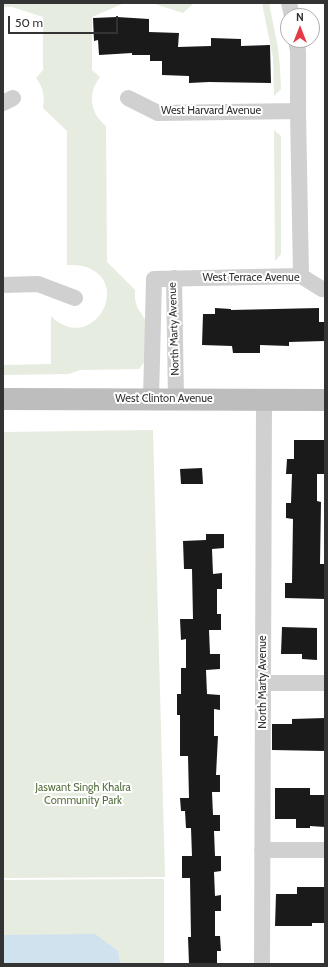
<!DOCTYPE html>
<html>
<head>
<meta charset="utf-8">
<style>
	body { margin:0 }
	#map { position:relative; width:328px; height:967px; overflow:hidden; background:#fff; font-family:Cabin,sans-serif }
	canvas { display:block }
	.frame { position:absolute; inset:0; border:4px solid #333; pointer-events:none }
	.north { position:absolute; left:280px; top:8px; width:40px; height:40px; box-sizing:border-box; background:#fff; border:1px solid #adadad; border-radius:50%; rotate:0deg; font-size:11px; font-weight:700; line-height:16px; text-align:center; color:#333 }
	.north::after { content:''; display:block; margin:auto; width:14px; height:18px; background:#e63946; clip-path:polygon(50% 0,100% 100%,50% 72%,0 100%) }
	.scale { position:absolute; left:8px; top:16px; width:110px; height:18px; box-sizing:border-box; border:2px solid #333; border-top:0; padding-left:5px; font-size:12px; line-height:14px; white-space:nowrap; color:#333; -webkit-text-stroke:3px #fff; paint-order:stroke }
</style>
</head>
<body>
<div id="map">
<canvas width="328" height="967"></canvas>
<div class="frame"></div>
<div class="north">N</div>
<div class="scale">50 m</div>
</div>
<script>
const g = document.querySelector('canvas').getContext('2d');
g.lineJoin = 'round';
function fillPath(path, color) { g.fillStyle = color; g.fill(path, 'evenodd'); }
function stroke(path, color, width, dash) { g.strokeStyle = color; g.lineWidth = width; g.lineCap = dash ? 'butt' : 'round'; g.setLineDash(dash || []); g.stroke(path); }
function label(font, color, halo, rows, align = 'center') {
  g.font = font + ' Cabin,sans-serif'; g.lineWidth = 4; g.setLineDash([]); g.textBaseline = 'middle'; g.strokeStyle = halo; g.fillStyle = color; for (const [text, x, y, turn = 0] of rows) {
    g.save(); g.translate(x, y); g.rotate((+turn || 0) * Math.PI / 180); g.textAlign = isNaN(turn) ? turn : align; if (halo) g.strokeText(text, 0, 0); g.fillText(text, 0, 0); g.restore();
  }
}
fillPath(new Path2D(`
	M3,3h191l-11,10 -31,-10 -30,1 -30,13v53l8,7c-13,17 -10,36 6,49l1,136 28,28v9l2,8 9,14 2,36 -9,12 -59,1 -11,4 -66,1v-10l48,-1v-48c39,39 81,-29 38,-48 -7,-3 -15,-3 -22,-3v-134l-24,-23c2,-12 0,-21 -7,-30l7,-8v-53l-31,-10h-9z
	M262,3h7l9,45 2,19 1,22 -7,7 -1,-38z
	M274,130l7,6v118l-6,7z
	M153,430l12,447 -162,1v-446z
	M164,879v85h-161v-84z`), '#e6ecdf');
fillPath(new Path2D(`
	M95,934l23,17 2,13h-117v-29z`), '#cfe2ee');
fillPath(new Path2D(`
	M117,17l32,2v13l30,1 -1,14 33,-1v-8l30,1v7l29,-1 1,38 -62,-1 -20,1v-7l-27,-1v-14h-12v-6h-18v-2l-33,2 -1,-15 -4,1 -1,-23z
	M215,308l16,1v1l88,-2v14h6v19l-36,1v4l-29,-1v8h-27l-1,-7 -30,-1 1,-31h12z
	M294,440h31v34h-8v27l4,1 -1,62h5v35l-40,-1v-15h7l1,-64 -7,-1v-15h5l1,-29h-6l1,-15h7z
	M202,468l1,16h-22l-1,-15z
	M206,534h18v14l-12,1 1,25 9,-1v16h-5v25h4v16h-12l1,24h10v15l-14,1 1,24 13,1v15l-6,-1v27h4l-2,39h4v17h-8l1,23h7v16h-6l1,25h6v15l-7,1 1,24 6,-1v16h-6v25h5l1,15h-4v13h-28l-1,-27h3l-1,-59h-8v-22h10l-1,-28h-5l-1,-17h-4l-1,-13h9l-1,-42h-8v-41h-3v-21h4v-26h5v-29l-5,1 -1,-21h13l-1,-50h-8l-1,-28 23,-1z
	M282,627l35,1v32l-15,-1v-5h-21z
	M325,718v33l-53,-1v-26h20v-5z
	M275,788h35v7h15v32l-15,-1v2h-14v-9h-21z
	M297,887h28v36h-13v3h-37l1,-32h21z`), '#1a1a1a');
stroke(new Path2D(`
	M289,3l3,13
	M296,40l2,11v60l3,165
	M128,98l30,15 140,-2
	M3,103l10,-5
	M174,278l2,121
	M3,285l35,-1 37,14
	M151,399l3,-120 147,-3 21,13h3
	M263,683h62
	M262,850h63
	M262,964l2,-564`), '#d0d0d0', 16);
stroke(new Path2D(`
	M3,399l322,1`), '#bdbdbd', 22);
label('11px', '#333', '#fff', [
	["West Harvard Avenue",211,111],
	["West Terrace Avenue",251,278],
	["North Marty Avenue",174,329,-92],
	["West Clinton Avenue",164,399],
	["North Marty Avenue",263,682,-90]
]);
label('11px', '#56703f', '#fff', [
	["Jaswant Singh Khalra",83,788],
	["Community Park",83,801]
]);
</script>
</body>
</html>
